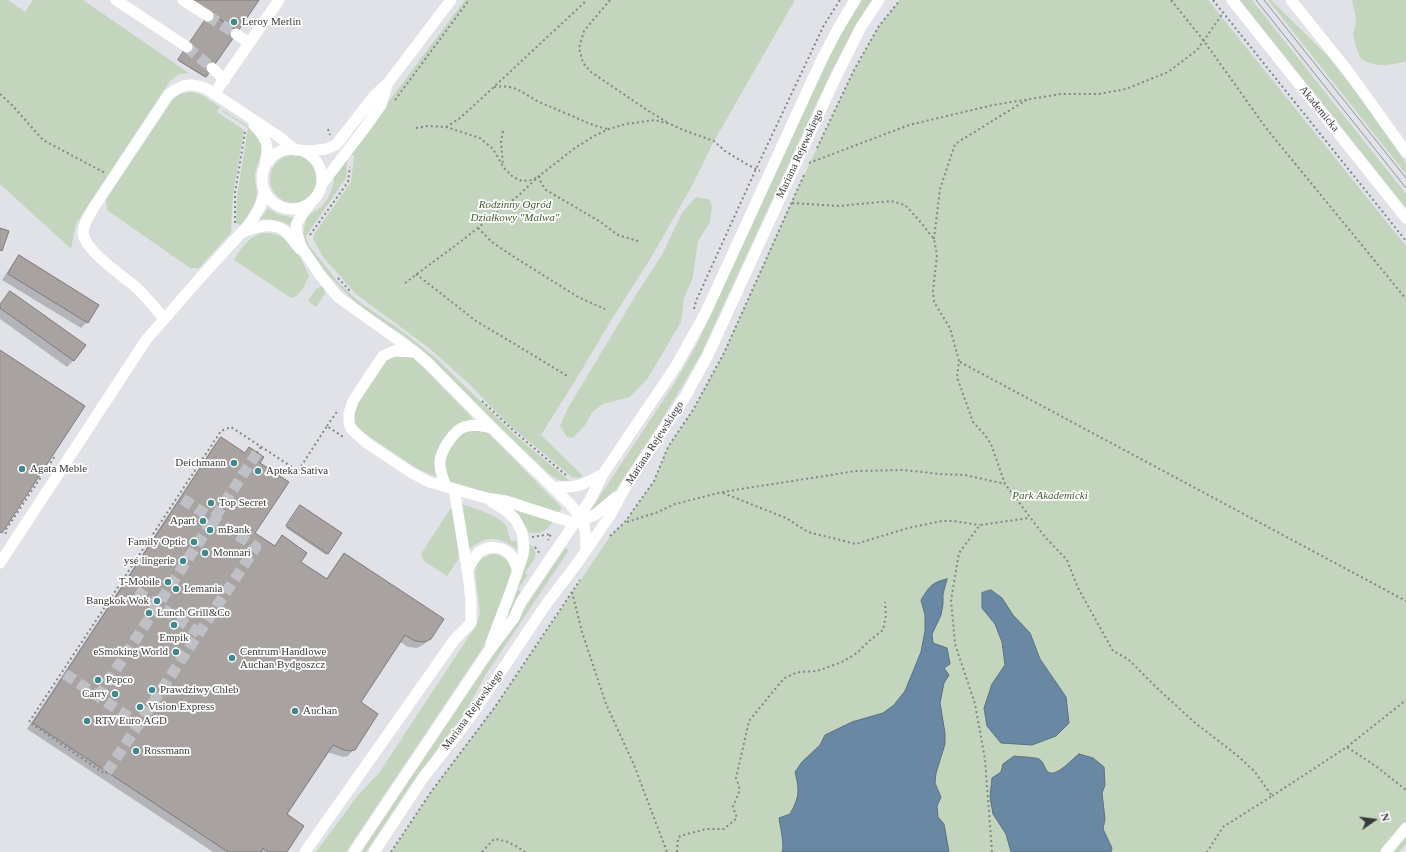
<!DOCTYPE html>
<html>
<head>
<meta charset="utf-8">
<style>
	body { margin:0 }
	#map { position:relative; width:1406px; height:852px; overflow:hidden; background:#e0e2e7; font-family:Georgia,serif }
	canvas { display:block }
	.north { position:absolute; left:1354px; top:800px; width:40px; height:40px; -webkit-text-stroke:3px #fff; paint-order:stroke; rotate:76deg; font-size:11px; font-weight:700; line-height:16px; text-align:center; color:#39393b }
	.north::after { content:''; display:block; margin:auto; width:14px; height:18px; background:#39393b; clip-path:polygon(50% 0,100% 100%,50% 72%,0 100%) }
</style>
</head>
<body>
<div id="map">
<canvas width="1406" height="852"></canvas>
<div class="north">N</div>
</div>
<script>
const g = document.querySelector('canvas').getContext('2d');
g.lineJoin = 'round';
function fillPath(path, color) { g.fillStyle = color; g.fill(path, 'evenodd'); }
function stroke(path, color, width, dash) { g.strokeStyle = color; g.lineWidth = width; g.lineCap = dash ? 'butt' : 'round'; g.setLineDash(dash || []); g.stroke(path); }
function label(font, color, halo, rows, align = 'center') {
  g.font = font + ' Georgia,serif'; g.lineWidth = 3.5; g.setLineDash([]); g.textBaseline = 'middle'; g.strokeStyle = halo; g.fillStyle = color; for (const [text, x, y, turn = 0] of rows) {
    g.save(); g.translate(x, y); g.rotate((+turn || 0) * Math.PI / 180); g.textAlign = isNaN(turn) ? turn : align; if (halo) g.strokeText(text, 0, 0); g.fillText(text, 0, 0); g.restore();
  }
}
fillPath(new Path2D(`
	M0,0h8l17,12 8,-12h50l106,73 -10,1 -9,7 -94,143 -5,25 -71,-65z
	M465,0h330l-81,141 -21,43 -41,72 -40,63 -37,62 -34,54 42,41 -4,2 -7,-1 -64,-53 -42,-43 -37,-33 -73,-54 -33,-37 -10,-18 2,-6 36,-51 3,-26 -4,-3z
	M862,0h10l-15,23 -26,49 -131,284 -37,62 -50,76 -23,17 84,-127 22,-38 136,-295 13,-24z
	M900,0h308l198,246v598l-7,8h-1008l40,-60 64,-85 116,-172 14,-13 29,-41 14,-34 25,-37 31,-57 67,-150 63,-133 25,-44z
	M1240,0h12l154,194v14z
	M1268,0h3l56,55 33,42 46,66v11z
	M1352,0h54v61c-19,5 -27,7 -45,-2l-6,-15 -2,-11 3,-10 -1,-10z
	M191,92l9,2 20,13 -3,5 27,18 -11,65 -2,38 -32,35h-9l-83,-58 -1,-11 66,-99 8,-6z
	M223,110l35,23c12,14 -3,30 -3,44 0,7 3,15 1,22 -3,10 -10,19 -15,27l-5,-3 1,-27 11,-68 -26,-17z
	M270 179a24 24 0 1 1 48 0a24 24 0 1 1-48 0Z
	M349,157c-4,8 -1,13 -3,21l-40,58 2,8 30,38 20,19 44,30 35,28 78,76 56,47 -12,-2 -10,-6 -43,-41 -77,-77 -26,-21 -37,-24 -14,-12 -23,-23 -22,-30 -4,-13 3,-14 3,-4 12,-8 7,-9 5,-12 1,-11z
	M696,197l13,2 3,7 -2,16 -12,19 -5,36 -9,21 -3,24 -33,56 -18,19 -27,7 -11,8 -6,12 -13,14 -6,-1 -7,-11 8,-18 68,-113 27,-42 19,-40z
	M268,208l9,6 17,4 -3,8c-10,-6 -20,-7 -31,-7z
	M261,233c7,0 13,0 19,3 12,5 25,28 29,40 -4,9 -7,17 -16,22l-5,-2 -54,-36c8,-13 13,-21 27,-27z
	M320,287h3l2,7 -9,13 -8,-6 8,-12z
	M392,355l19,2 3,1 59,61 -14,5 -22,53 -17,-7 -7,-4 -52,-35 -6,-8 -1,-5v-10l30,-48z
	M467,430l19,1 3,3 73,74 -4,6 -109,-33c-1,-6 -4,-13 -4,-20 0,-12 13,-25 22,-31z
	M461,504c12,4 38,11 45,22 2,5 3,10 5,15h6v9c-19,-15 -30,-15 -49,0z
	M452,506l7,52 -12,18 -23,-15 -3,-7z
	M513,510h1l39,11c-6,11 -15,14 -27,11z
	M528,543c15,10 4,19 -3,30l3,2 -10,14 3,3 -8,18 -9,14z
	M565,548l4,2 -84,126 -21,38 -50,66 -48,72h-5z
	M496,554c10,3 15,10 16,20l-22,60 -10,18 -134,200h-30l42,-57 21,-22 98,-149 3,-10 -5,-42c1,-12 10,-17 21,-18z`), '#c4d5bd');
const water = new Path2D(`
	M947,579l-4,15v10l-2,11 -9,19 1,9 14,5 3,16 -6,4 5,7 -5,8 -4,20 5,30v11l-9,29 -1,10 6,14 -4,9 1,11 6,7 5,28h-167c3,-5 -2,-27 -3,-34l11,-4c9,-16 10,-23 5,-42l7,-10 18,-17 5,-10 27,-13 31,-9 11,-8 11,-14 16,-39 4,-21v-16l-4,-15c8,-13 11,-18 26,-21z
	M991,590l11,8 11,17 17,18 10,26 26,38 3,26 -13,13 -24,9 -31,-2 -14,-17 -3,-18 8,-24 13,-19 -3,-23 -7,-18 -13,-16v-15z
	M1079,754l14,4 11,9 1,18 -3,8 3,26 -2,10 9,19 -1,4h-100l-5,-18 -13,-20 -3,-17 2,-19 9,-6 2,-8 11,-8c6,1 20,1 25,3 5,3 5,9 9,13 8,6 24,-13 31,-18z`);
fillPath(water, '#6988a4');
stroke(water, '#5b7084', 1);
fillPath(new Path2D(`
	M179,0h79l-54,77 -26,-16 29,-43z
	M19,256l68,66 -6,6 -79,-48 11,-17z
	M10,292l74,53 -11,16 -6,6 -67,-48v-15z
	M221,438l37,25 -4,70 20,13 8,-9 18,25 26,17 12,-18 6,-7 86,85 -7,6 -6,3 -9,-1 -8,-5 -40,61 -6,46 -6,7 -5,1 -16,-5 -41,63v37h-73l-186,-123 188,-285z
	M300,506l41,27 -15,22 -40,-27z`), '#0003');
const building = new Path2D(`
	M191,0h68l-21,31z
	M210,13l28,18 -32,46 -28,-17z
	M0,228l9,3 -7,20 -2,-1z
	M19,255l80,50 -11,18 -80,-49z
	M10,291l76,54 -12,16 -74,-53v-3z
	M0,350l85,56 -83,127 -2,-1z
	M221,437l24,16 4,-6 15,10 -4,6 29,19 -34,51 20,13 7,-11 25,18 -6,9 26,17 17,-26 100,66 -13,20 -4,2 -3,1 -9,-1 -10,-6 -44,67 17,12 -23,36 -5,1 -6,-1 -11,-5 -46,69 17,12 -17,26h-19l-5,-4 -2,4h-33l-195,-129z
	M300,505l42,28 -14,21 -42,-28z`);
fillPath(building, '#a8a2a1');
stroke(building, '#7f7979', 1);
stroke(new Path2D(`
	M208,16l28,18
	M187,47l25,21
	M136,591l63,42
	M65,674l74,50
	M98,697l159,-244
	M107,772l149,-225 -75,-49`), '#bfc0c5', 11, [11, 5.5]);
stroke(new Path2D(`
	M610,0l-26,31 -5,17 4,15 8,9 56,38 20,12
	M1171,0l33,41 62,87 140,171
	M1213,0l193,241
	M494,87c22,-3 28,6 45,15 9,4 17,7 26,11 15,6 27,13 43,16
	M0,94l12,11 31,35 62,33
	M395,100l74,-100
	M446,127l13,-8 23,-21 105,-98
	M416,128l12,-2 18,1 34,11 13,11 11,19 9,9 9,4 9,-1 5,-2
	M328,129l2,6
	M503,131l-2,11 2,23
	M817,148l37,-78 25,-44 21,-26
	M809,163l100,-38 84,-20 68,-11h38l27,-5 42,-17 29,-22 26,-37
	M539,176l2,7 5,7 53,31 19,14 23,7
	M792,203l47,3 52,-5 14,4 13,14 16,20 3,16 -4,36 1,11 16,26 9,33 -2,16 16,45 12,13 6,9 14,40 40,53 22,23 11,28 35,63 15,8 28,28 38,35 44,34 17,16 17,24 -49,31 -16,25
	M235,223v-30l10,-61
	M478,228l14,14 19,13 67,42 27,12
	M310,235l38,-53 2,-15
	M934,239l6,-50 15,-45 73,-45
	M416,274l60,47 37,22 56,34
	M338,278l12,13
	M405,283l59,-44 55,-44 20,-19 36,-28 19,-12 15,-7 17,-5 29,-4 15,4 16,7 28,10 11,10 23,14 12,6
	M694,309l2,-8 60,-132 68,-144 16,-25
	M960,362l446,239
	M482,401l33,31 52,44
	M327,426l11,-16
	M257,453l4,-6
	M723,493l63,25 22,14 48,12 52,-16 34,-7h11l27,4
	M627,522l31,-10 17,-8 47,-12 134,-21 48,-1 36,4 25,1 40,9
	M6,534l-1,-3 50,-75
	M610,536l15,-14 29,-41 14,-34 25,-37 31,-57 80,-178
	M532,537l19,-3 -3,6
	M535,547l6,8
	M572,592l10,40 24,72 28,61 33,87
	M1347,747l59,-47
	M107,772l-2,2 -76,-52 192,-291 10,-4 67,44 29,-45 16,11
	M1272,796l75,-49 30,20 29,23
	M391,852l40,-60 64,-85 85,-127
	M482,852l12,-13c12,1 21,6 31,13
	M677,852l1,-13 2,-3 26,-7h18l13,-11 -4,-11 6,-15v-6l-3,-8 13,-57 31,-38 5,-5 8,-4 7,-2 17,-1 25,-9 15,-9 12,-12 14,-11 3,-15 -1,-13
	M992,852l-7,-93 -10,-55 -20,-60 -4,-44 8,-47 21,-28 49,-7`), '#848589', 2, [2, 3]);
stroke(new Path2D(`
	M116,0l71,47
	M183,0l25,16
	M1232,0l174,218
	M1291,0l56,70 59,82
	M236,34l13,9
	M212,68l13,12
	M214,94l65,-94
	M254,125c14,15 15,20 11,40
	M262 179a30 30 0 1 1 60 0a30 30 0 1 1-60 0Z
	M322,184l42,-55 17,-24 6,-20
	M310,204l-9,12 -5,9 1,7 3,13 20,30 18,22 77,55 15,13 62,63 78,76c15,17 16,22 16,46
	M243,232c13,-5 31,-11 43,0 5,5 9,12 14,17
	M164,318c-9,-10 -18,-21 -27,-30 -14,-12 -52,-37 -54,-55 0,-8 6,-17 9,-23l77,-116c14,-10 22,-12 38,-5l71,47 17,14 15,1 16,-2 10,-4 39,-50 13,-12 63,-83
	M415,352l-21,-1 -11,5 -30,45 -4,12v11l3,6 15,13 45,30 17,9 57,16 20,3 68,22 21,-8 21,-18
	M446,486c-3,-7 -7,-16 -6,-24 0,-10 14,-32 24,-35 9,-3 18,-1 28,1
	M552,487c25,1 29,-1 51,-13
	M0,563l146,-223 54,-62 51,-56 9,-15 5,-16
	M467,571c4,-7 7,-14 12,-19 11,-8 27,-5 34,6 2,4 3,8 5,12
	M491,643l19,-50 13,-38 1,-8 -2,-15 -7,-13 -8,-8 -15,-9
	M305,852l150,-213 16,-16v-23l-3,-26 -14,-85
	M354,852l132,-197 28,-37 7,-16 69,-102 13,-26 73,-108 29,-52 116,-253 15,-29 19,-32
	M374,852l49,-74 46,-59 78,-116 29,-38 35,-51 15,-28 59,-89 23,-42 126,-274 27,-54 18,-27
	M1386,852l20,-24`), '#fff', 11);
stroke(new Path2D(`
	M1256,0l150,188
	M1264,0l142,178`), '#949599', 1);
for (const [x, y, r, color] of [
	[234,22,4,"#40888d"],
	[234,463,4,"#40888d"],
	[22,469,4,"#40888d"],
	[258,471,4,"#40888d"],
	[211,503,4,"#40888d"],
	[203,521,4,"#40888d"],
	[210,530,4,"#40888d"],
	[194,542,4,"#40888d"],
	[205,553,4,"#40888d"],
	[183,561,4,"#40888d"],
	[168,582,4,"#40888d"],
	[176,589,4,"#40888d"],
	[157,601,4,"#40888d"],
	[149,613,4,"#40888d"],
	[174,625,4,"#40888d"],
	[176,652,4,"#40888d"],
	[232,658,4,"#40888d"],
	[98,680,4,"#40888d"],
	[152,690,4,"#40888d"],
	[115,694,4,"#40888d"],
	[140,707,4,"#40888d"],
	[295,711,4,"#40888d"],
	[87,721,4,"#40888d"],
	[136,751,4,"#40888d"]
]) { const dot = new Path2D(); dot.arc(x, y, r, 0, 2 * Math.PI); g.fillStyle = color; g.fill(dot); stroke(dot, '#fff', 1.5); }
label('11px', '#39393b', '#fff', [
	["Leroy Merlin",242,22],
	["Deichmann",226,463,"right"],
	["Agata Meble",30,469],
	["Apteka Sativa",266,471],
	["Top Secret",219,503],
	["Apart",195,521,"right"],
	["mBank",218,530],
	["Family Optic",186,542,"right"],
	["Monnari",213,553],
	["ysé lingerie",175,561,"right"],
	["T-Mobile",160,582,"right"],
	["Lemania",184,589],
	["Bangkok Wok",149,601,"right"],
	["Lunch Grill&Co",157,613],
	["Empik",174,638,"center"],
	["eSmoking World",168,652,"right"],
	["Centrum Handlowe",240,652],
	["Auchan Bydgoszcz",240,665],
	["Pepco",106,680],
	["Prawdziwy Chleb",160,690],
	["Carry",107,694,"right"],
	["Vision Express",148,707],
	["Auchan",303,711],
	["RTV Euro AGD",95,721],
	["Rossmann",144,751]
], 'left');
label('11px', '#39393b', '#fff', [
	["Akademicka",1319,109,51],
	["Mariana Rejewskiego",800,154,-65],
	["Mariana Rejewskiego",655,443,-57],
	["Mariana Rejewskiego",473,710,-54]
]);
label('italic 11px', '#3b5d2d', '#fff', [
	["Rodzinny Ogród",515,205],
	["Działkowy \"Malwa\"",515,218],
	["Park Akademicki",1050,496]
]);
</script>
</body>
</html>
